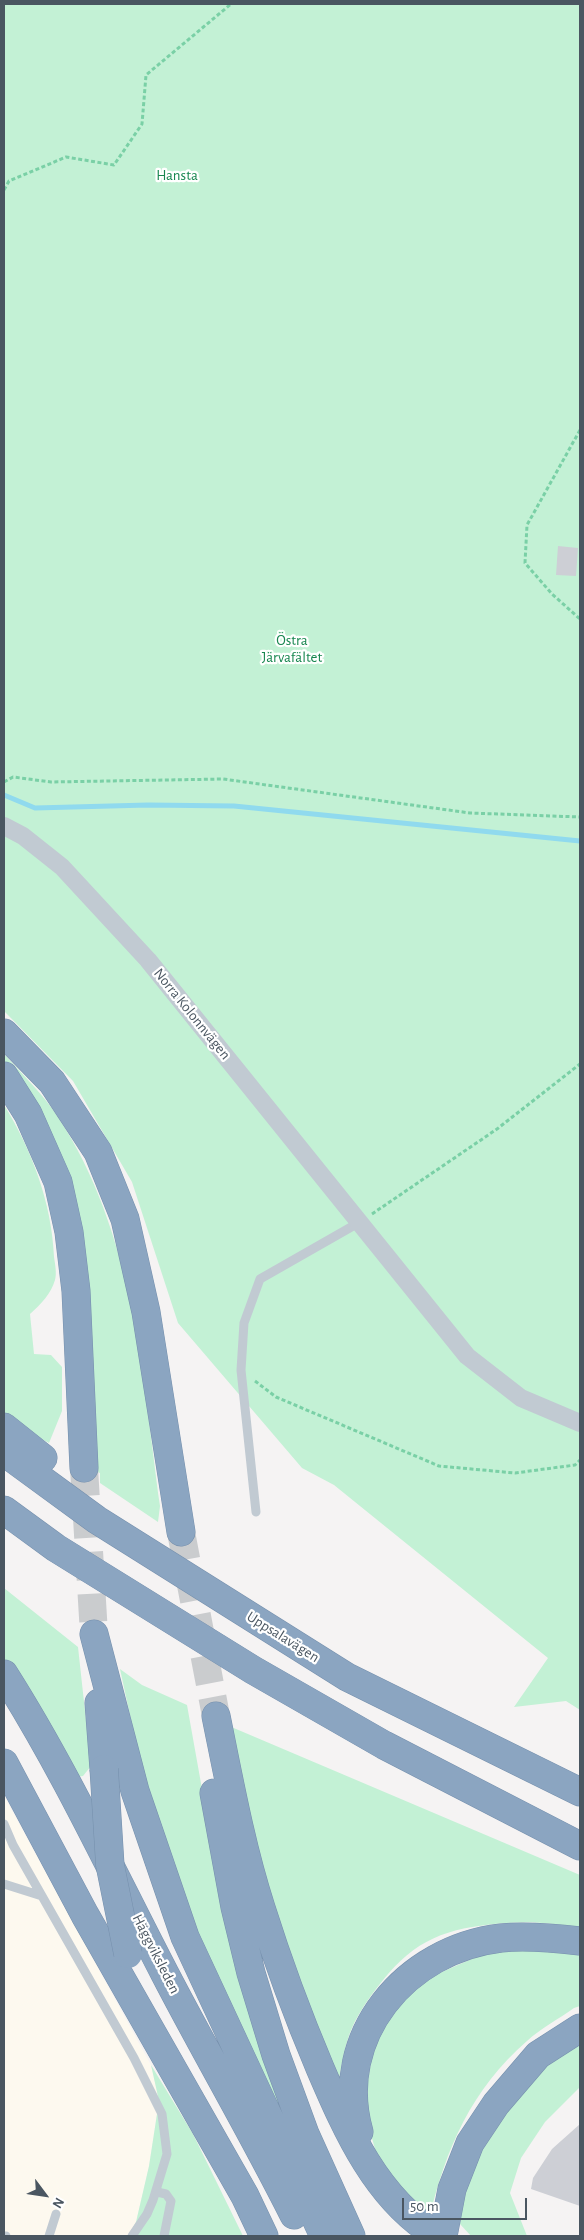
<!DOCTYPE html>
<html>
<head>
<meta charset="utf-8">
<style>
	body { margin:0 }
	#map { position:relative; width:584px; height:2240px; overflow:hidden; background:#f5f3f3; font-family:"Alegreya Sans",sans-serif }
	canvas { display:block }
	.frame { position:absolute; inset:0; border:5px solid #4a5661; pointer-events:none }
	.north { position:absolute; left:20px; top:2170px; width:50px; height:50px; -webkit-text-stroke:4px #fff; paint-order:stroke; rotate:121deg; font-size:14px; font-weight:700; line-height:20px; text-align:center; color:#4a5661 }
	.north::after { content:''; display:block; margin:auto; width:18px; height:22px; background:#4a5661; clip-path:polygon(50% 0,100% 100%,50% 72%,0 100%) }
	.scale { position:absolute; left:402px; top:2198px; width:125px; height:22px; box-sizing:border-box; border:2px solid #4a5661; border-top:0; padding-left:6px; font-size:15px; line-height:18px; white-space:nowrap; color:#4a5661; -webkit-text-stroke:4px #fff; paint-order:stroke }
</style>
</head>
<body>
<div id="map">
<canvas width="584" height="2240"></canvas>
<div class="frame"></div>
<div class="north">N</div>
<div class="scale">50 m</div>
</div>
<script>
const g = document.querySelector('canvas').getContext('2d');
g.lineJoin = 'round';
function fillPath(path, color) { g.fillStyle = color; g.fill(path, 'evenodd'); }
function stroke(path, color, width, dash) { g.strokeStyle = color; g.lineWidth = width; g.lineCap = dash ? 'butt' : 'round'; g.setLineDash(dash || []); g.stroke(path); }
function label(font, color, halo, rows, align = 'center') {
  g.font = font + ' "Alegreya Sans",sans-serif'; g.lineWidth = 4.5; g.setLineDash([]); g.textBaseline = 'middle'; g.strokeStyle = halo; g.fillStyle = color; for (const [text, x, y, turn = 0] of rows) {
    g.save(); g.translate(x, y); g.rotate((+turn || 0) * Math.PI / 180); g.textAlign = isNaN(turn) ? turn : align; if (halo) g.strokeText(text, 0, 0); g.fillText(text, 0, 0); g.restore();
  }
}
fillPath(new Path2D(`
	M4,1796l147,269 8,35 -10,66 -13,56 -8,14h-124z`), '#fdf9ef');
fillPath(new Path2D(`
	M4,4h576v1706l-14,-9 -52,6 34,-49 -214,-173 -32,-17 -124,-145 -46,-141 -59,-101 -69,-70z
	M4,1054c18,20 39,40 54,63 76,116 84,256 102,389l-2,16 -58,-39v-10l-3,-1 -9,-149 -7,-74 -77,-183z
	M4,1105c28,45 48,99 50,152 1,7 3,16 1,23 -4,14 -14,24 -25,34l4,40 17,1 11,12v44l-13,32 -31,-17 -14,-11z
	M4,1588l74,59 13,119 -8,10 -7,1 -72,-112z
	M120,1669l22,16 45,20 42,235 22,80 34,98 -7,4 -91,-209 -32,-82z
	M229,1726l351,149v55c-28,-9 -57,-9 -86,-6 -57,6 -84,20 -118,65 -12,16 -24,34 -29,53 -5,16 -7,33 -10,49l-72,-194z
	M531,1948l49,3v55l-6,2c-15,11 -33,20 -47,33 -56,49 -81,107 -98,178l-47,-45 -14,-50v-44l4,-24 12,-32 23,-29 23,-18 58,-25z
	M580,2043v44l-35,35 -24,36 -11,35 17,43h-56l-11,-12 3,-36 14,-38 56,-74z
	M151,2065l42,69 50,102h-115l8,-14 13,-56 10,-65z`), '#c3f1d5');
stroke(new Path2D(`
	M4,795l31,13 113,-3 86,1 346,35`), '#90daee', 5);
fillPath(new Path2D(`
	M558,546l20,2 -2,28 -20,-1z
	M580,2124v82l-49,-17 2,-11 19,-29z`), '#cdcfd5');
stroke(new Path2D(`
	M84,1468l10,166
	M181,1532l35,184`), '#caccce', 28, [28, 14]);
const motorway = new Path2D(`
	M4,1033l48,49 46,70 27,67 21,93 35,220
	M4,1076l24,38 30,68 11,50 7,59 8,177
	M4,1427l39,31
	M4,1452l93,68 250,157 233,115
	M4,1510l52,38 197,122 131,75 196,101
	M94,1634l41,157 50,146 139,299
	M4,1674c61,96 109,200 161,300 42,81 88,159 129,241
	M99,1703l5,66
	M216,1716c13,64 25,130 45,192 17,54 37,108 59,160 27,63 57,132 118,168
	M4,1763l81,152 160,281 19,40
	M214,1793l21,114 16,66 25,82 29,79 46,102
	M359,2132c-27,-96 47,-183 142,-194 25,-3 54,0 79,3
	M443,2236l9,-47 18,-46 26,-39 42,-49 42,-27`);
stroke(motorway, '#7690ad', 29);
stroke(new Path2D(`
	M4,190l5,-9 57,-24 48,8 28,-41 4,-49 85,-71
	M580,430l-53,95 -2,38 27,31 28,25
	M4,782l9,-5 38,5 172,-3 247,34 110,4
	M372,1214l125,-85 83,-65
	M255,1381l21,16 163,69 76,7 60,-8 5,-5`), '#7ad0a6', 3, [4, 2.5]);
stroke(new Path2D(`
	M256,1512l-15,-142 3,-47 16,-44 100,-57
	M4,1824l9,21 121,213 28,56 5,40 -14,46 -6,14 -15,22
	M4,1884l38,12
	M157,2192l9,2 5,7 -7,35
	M4,2236h2
	M49,2236l7,-22`), '#c1cad2', 9);
stroke(new Path2D(`
	M4,826l19,10 39,31 86,93 319,396 54,42 59,25`), '#c1cad2', 18);
stroke(motorway, '#8ba5c1', 28);
const motorwayBridge = new Path2D(`
	M104,1769l6,96 18,89`);
stroke(motorwayBridge, '#7690ad', 29, []);
stroke(motorwayBridge, '#8ba5c1', 28);
label('15px', '#17864f', '#fff', [
	["Hansta",177,175],
	["Östra",292,640],
	["Järvafältet",292,657]
]);
label('15px', '#4a5661', '#fff', [
	["Norra Kolonnvägen",192,1014,51],
	["Uppsalavägen",283,1637,32],
	["Häggviksleden",156,1954,63]
]);
</script>
</body>
</html>
